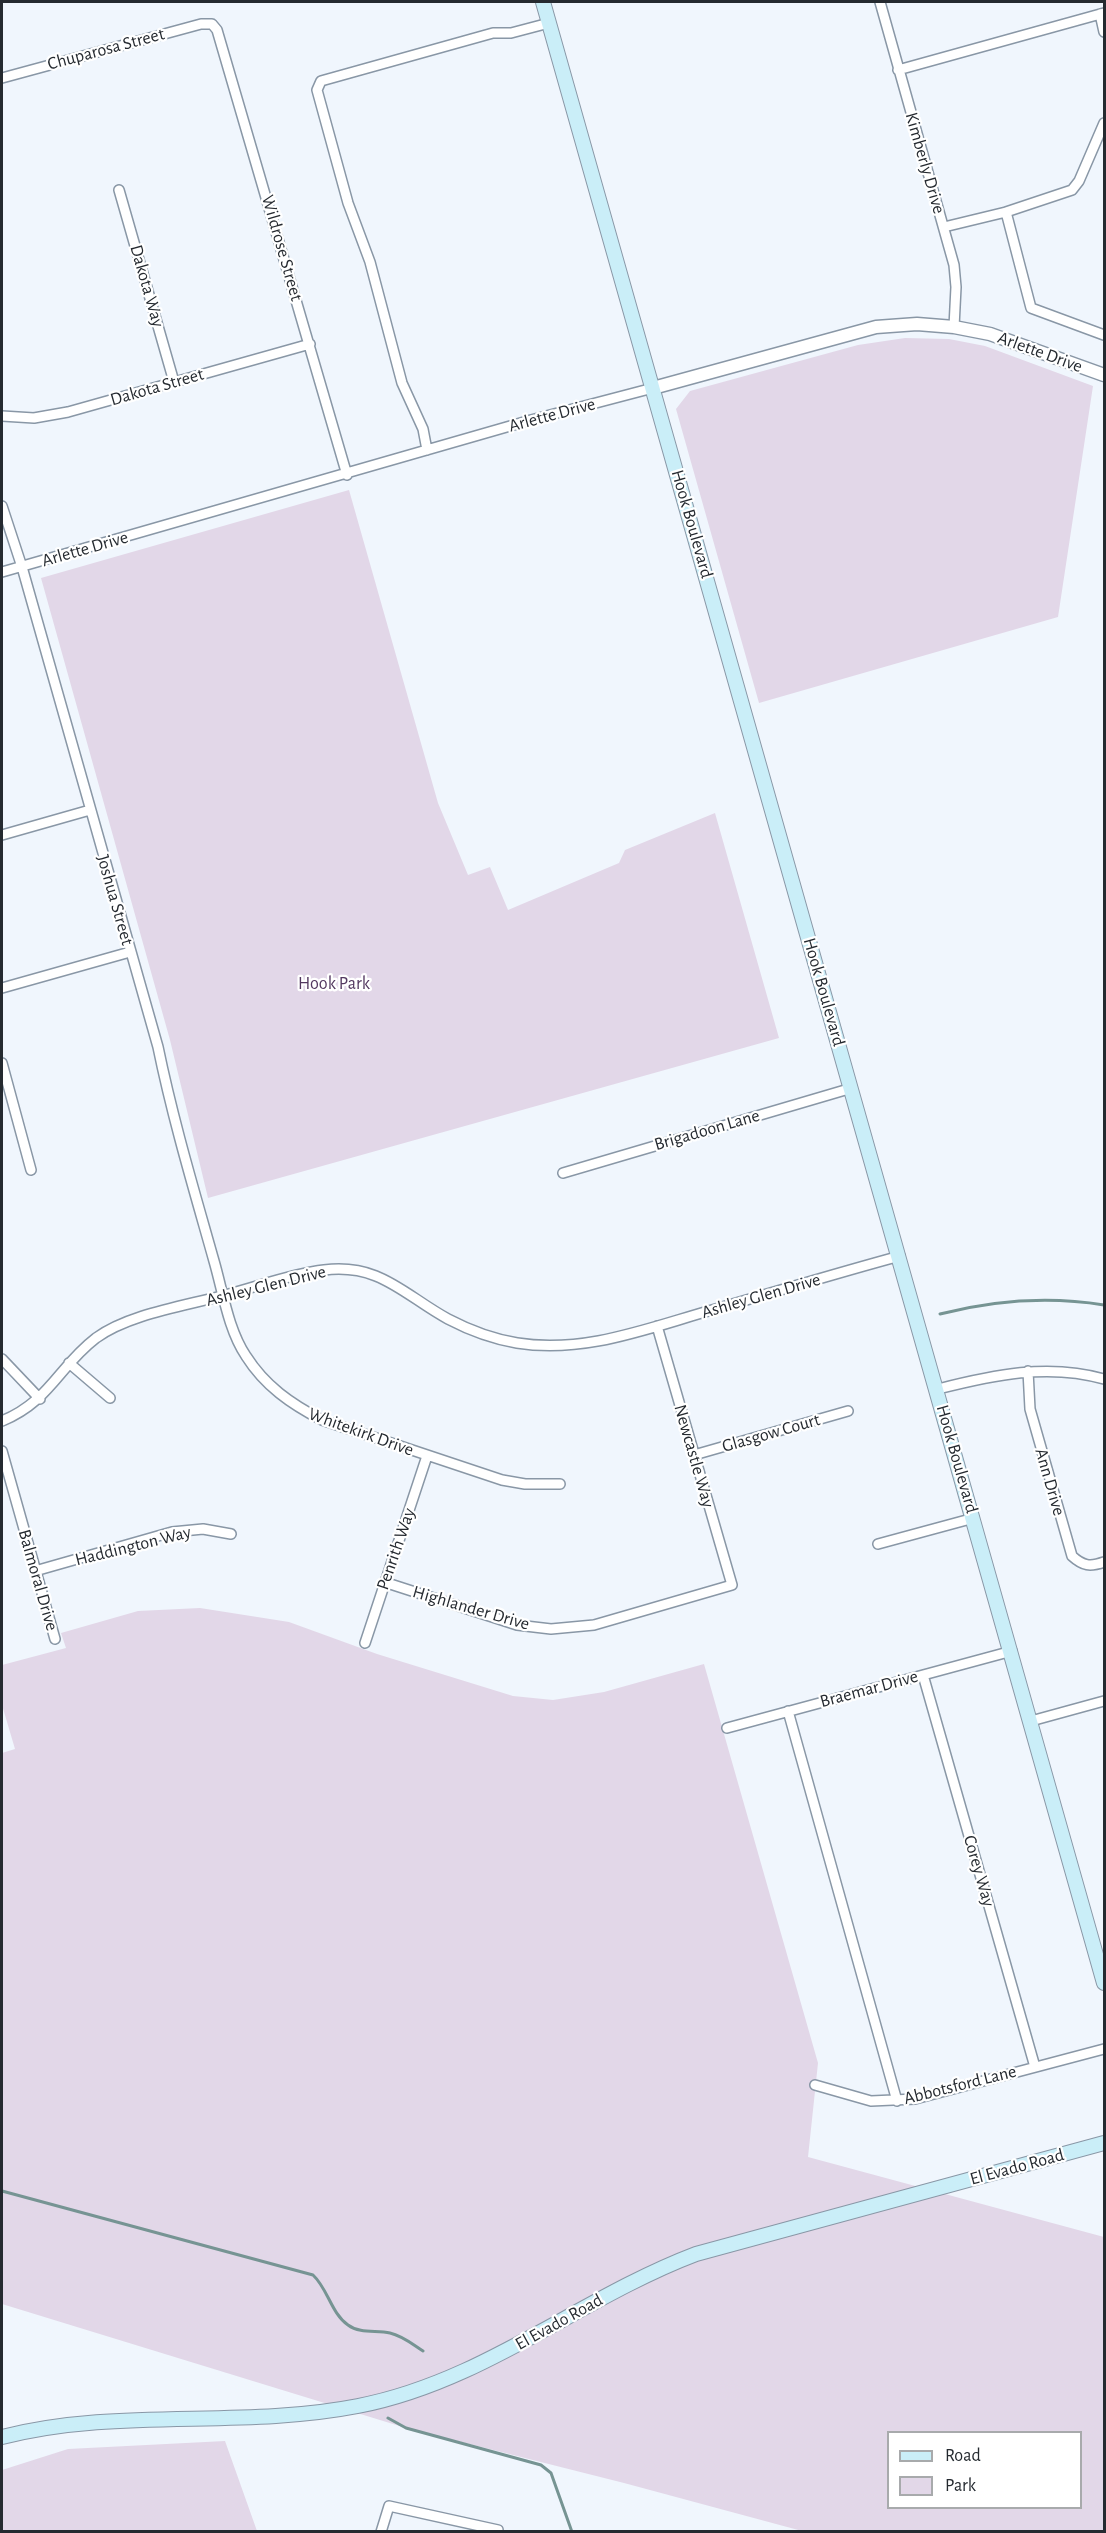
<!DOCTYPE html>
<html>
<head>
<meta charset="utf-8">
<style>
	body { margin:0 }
	#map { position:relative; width:1106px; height:2533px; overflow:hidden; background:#f0f6fd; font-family:"Alegreya Sans",sans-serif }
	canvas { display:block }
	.frame { position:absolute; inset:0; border:3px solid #252a30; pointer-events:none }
	.legend { position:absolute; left:887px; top:2431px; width:195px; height:78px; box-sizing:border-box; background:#fff; border:2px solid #a8aaac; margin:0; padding:8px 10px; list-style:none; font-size:18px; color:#252a30 }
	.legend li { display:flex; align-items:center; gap:12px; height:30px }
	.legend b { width:30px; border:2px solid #a8aaac }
</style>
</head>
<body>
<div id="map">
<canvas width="1106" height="2533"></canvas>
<div class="frame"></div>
<ul class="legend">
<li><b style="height:8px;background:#caeef8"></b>Road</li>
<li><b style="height:16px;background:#e2d7e8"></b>Park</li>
</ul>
</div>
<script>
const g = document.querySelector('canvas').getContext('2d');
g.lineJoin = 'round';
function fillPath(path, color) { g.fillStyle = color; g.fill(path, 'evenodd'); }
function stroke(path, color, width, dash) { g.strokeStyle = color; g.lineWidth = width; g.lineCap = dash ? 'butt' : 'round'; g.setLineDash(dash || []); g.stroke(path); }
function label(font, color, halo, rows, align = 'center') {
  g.font = font + ' "Alegreya Sans",sans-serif'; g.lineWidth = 4.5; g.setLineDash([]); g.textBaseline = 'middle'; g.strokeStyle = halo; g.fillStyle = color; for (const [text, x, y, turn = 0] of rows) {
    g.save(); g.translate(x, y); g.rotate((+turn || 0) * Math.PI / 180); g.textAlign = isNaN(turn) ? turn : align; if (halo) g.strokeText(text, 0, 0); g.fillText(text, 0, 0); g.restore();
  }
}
fillPath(new Path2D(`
	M905,338l44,1 36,7 108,40 -35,231 -299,86 -83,-294 14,-18 168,-46z
	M349,490l89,313 30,72 22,-8 18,43 111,-47 6,-13 90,-37 64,225 -571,160 -38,-158 -129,-462z
	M200,1608l89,14 88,32 136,42 40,4 51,-8 100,-28 114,399 -10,94 296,80v294h-302l-178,-48 -218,-55 -404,-124v-551l13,-4 -13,-44v-40l64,-17 -5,-15 77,-22zM888,2432h192v76h-192z
	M225,2441l32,90h-255v-61l66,-21z`), '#e2d7e8');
stroke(new Path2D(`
	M940,1314c55,-14 108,-18 164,-9
	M2,2191l311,84c15,14 18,38 35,50 12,9 28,5 42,8 13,3 22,11 33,18
	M388,2418l18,10 135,37 10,8 21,59`), '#769493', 3);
const minor = new Path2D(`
	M880,2l74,263 2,22 -2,40
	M1100,14l4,18
	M898,70l206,-57
	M2,78l199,-54h11l5,6 130,445
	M119,190l55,192
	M1006,212l66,-22 7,-9 25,-58
	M944,227l62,-15 25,96 73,27
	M2,416l32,2 34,-6 242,-68
	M427,450l-4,-21 -21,-46 -32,-121 -22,-59 -31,-113 4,-9 172,-48h18l38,-10
	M2,506l20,61 136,480c15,73 36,143 56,214 9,31 14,68 32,95 19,30 45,48 76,64l180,60 23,4h35
	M2,572l529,-152 122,-32
	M2,835l88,-25
	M2,988l128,-36
	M2,1063l29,107
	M563,1173l289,-85
	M2,1359l38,40
	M69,1363l41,35
	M1028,1371l2,38 42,147c11,10 18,11 32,6
	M938,1389c55,-14 110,-26 166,-10
	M2,1421c48,-20 56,-54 94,-83 33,-24 89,-32 129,-43 32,-8 65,-21 99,-25 56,-7 80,25 124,49 21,11 45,20 69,24 67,11 131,-15 195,-33 63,-18 125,-37 188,-54
	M2,1451l53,188
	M694,1455l154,-44
	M878,1544l96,-26
	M35,1571l137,-39 31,-3 28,5
	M384,1582l133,43 34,4 43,-4 138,-40 -75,-259
	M365,1643l62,-187
	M923,1675l112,392
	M788,1711l109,390
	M1031,1721l73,-20
	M727,1728l285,-77
	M815,2085l56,16 44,-2 189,-50
	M381,2532l8,-26 109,24v2`);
const tertiary = new Path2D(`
	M653,388l223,-61 41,-3 37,3 36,7 114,41`);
const secondary = new Path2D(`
	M543,2l561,1981
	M2,2437c116,-30 239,-8 356,-31 125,-24 222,-108 338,-152l408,-111`);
stroke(minor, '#8997a6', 12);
stroke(tertiary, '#8997a6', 15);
stroke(secondary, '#8997a6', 16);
stroke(minor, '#fff', 9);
stroke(tertiary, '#fff', 12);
stroke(secondary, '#caeef8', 14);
label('18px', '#252a30', '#fff', [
	["Chuparosa Street",106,49,-15],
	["Kimberly Drive",925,163,74],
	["Wildrose Street",282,248,74],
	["Dakota Way",147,286,74],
	["Arlette Drive",1040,352,20],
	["Dakota Street",157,387,-16],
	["Arlette Drive",552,415,-15],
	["Hook Boulevard",692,524,74],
	["Arlette Drive",85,549,-16],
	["Joshua Street",115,900,74],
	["Hook Boulevard",824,992,74],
	["Brigadoon Lane",707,1130,-16],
	["Ashley Glen Drive",266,1286,-14],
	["Ashley Glen Drive",761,1296,-16],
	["Whitekirk Drive",361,1432,20],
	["Glasgow Court",771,1433,-16],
	["Newcastle Way",694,1456,74],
	["Hook Boulevard",957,1459,74],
	["Ann Drive",1050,1482,74],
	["Haddington Way",133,1546,-14],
	["Penrith Way",396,1549,-71],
	["Balmoral Drive",38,1580,74],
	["Highlander Drive",471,1608,16],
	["Braemar Drive",869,1689,-15],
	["Corey Way",979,1871,74],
	["Abbotsford Lane",960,2085,-14],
	["El Evado Road",1017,2167,-15],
	["El Evado Road",559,2322,-29]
]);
label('18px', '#533860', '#fff', [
	["Hook Park",334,984]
]);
</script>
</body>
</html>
